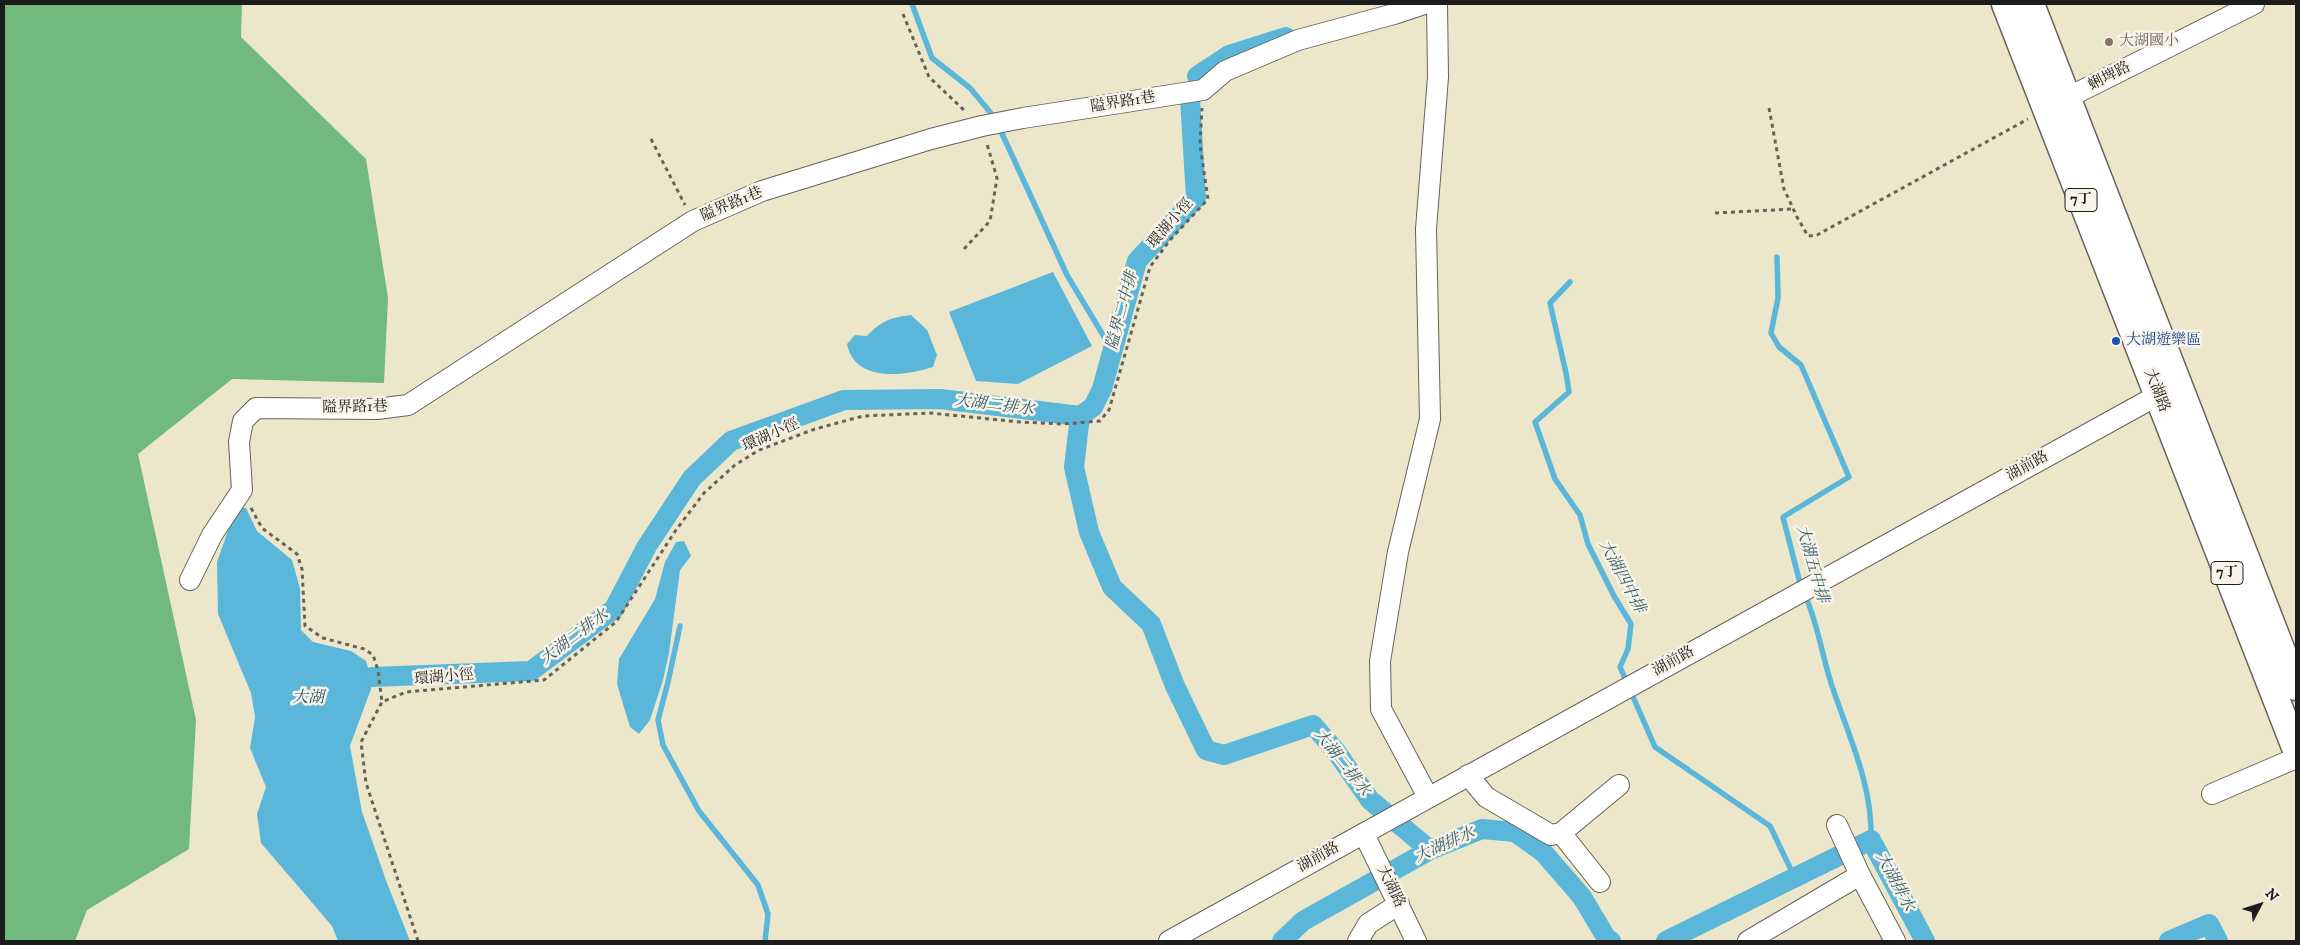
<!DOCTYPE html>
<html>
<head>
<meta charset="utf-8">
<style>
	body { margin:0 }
	#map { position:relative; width:2300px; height:945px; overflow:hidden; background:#ece6cb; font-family:"IM FELL DW Pica",serif }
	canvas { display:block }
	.frame { position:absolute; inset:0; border:5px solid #1c1c1c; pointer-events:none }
	.north { position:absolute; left:2235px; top:880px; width:50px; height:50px; -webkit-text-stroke:4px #f7f3e8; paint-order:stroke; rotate:50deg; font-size:14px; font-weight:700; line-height:20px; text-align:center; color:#1c1c1c }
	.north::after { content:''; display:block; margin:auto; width:18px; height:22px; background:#1c1c1c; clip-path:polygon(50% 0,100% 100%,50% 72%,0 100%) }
</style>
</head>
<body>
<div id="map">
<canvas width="2300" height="945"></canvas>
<div class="frame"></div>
<div class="north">N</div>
</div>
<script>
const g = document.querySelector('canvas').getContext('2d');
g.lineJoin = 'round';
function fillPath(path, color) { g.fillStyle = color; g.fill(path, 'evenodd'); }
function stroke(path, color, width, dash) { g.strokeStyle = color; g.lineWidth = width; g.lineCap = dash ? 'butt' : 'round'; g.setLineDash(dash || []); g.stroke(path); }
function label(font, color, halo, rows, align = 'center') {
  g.font = font + ' "IM FELL DW Pica","Noto Serif TC",serif'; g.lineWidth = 5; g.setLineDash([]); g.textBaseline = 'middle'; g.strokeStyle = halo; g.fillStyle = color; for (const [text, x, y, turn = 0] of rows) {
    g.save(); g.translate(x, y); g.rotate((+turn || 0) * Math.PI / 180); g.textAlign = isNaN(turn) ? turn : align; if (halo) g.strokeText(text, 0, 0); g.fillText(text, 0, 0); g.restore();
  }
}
fillPath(new Path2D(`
	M4,4h238l-1,33 125,122 22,139 -4,85 -152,-4 -94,75 58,266 -7,129 -102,61 -12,31h-71z`), '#72b97f');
fillPath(new Path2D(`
	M1053,272l39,74 -74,38 -42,-3 -27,-69z
	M911,315l16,15 10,25 -4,12c-28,9 -78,16 -86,-23l8,-9 12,1c13,-14 24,-19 44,-21z
	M236,508h10l11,23 35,29 8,28 1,42 12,12 38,9 15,10 5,16v12l-21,57 12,66 25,71 23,58h-72l-6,-15 -71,-83 -4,-29 9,-27 -16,-39 5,-31 -4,-24 -33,-79 -1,-52z
	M684,541l7,15 -11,14 -11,83 -6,27 -13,40 -11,14 -9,-7 -13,-43 2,-25 36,-60 10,-37 11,-20z`), '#5bb7d9');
stroke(new Path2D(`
	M912,4l20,54 38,30 25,30
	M999,127l68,148 45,75
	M1777,257l1,41 -7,35 8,14 22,18 48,112 -66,40 18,70
	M1570,282l-20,21 16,70 3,19 -34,30 20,57 25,36 8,29 26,52 17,28 -3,25 -8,18 35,80 115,79 24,50
	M1805,595c13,29 17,61 27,91 17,51 41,100 39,154
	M680,626l-12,56 -10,38 5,25 36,66 59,74 10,29 -3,27`), '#5bb7d9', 5.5);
stroke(new Path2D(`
	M1197,76l32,-21 57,-18
	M1080,416l-6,51 15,65 23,55 39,37 24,62 31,64 18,5 89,-30 22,25 35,50 60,50
	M1080,416l13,-9 9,-18 35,-128 59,-63 -6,-100
	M371,677l160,-6 83,-62 33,-63 45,-68 39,-37 113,-41 96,-1 140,17
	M1282,941l21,-20 127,-71 52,-21 33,3 28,20 39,45 25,42 4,2
	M1666,941l205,-101 54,101
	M2169,941l40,-17 9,17`), '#5bb7d9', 20);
const minor = new Path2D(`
	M2055,104l199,-100
	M190,580l22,-45 30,-45 -3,-48 4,-21 13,-13 121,1 31,-4 285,-184 69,-30 169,-52 51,-13 41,-8 180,-28 22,-19 73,-31 96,-26 30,-10
	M1468,775l18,22 65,38 10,-2 58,-48
	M2212,794l84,-36
	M1428,797l-47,-88 -1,-48 18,-109 32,-133 -4,-190 12,-152 -1,-73
	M1837,825l23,50 35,66
	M1561,833l39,49
	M1364,834l52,107
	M1169,941l1000,-552
	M1358,941l10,-17 31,-20
	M1748,941l112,-66`);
const major = new Path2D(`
	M2005,4l291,746
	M2031,4l265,683`);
stroke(minor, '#656359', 22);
stroke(major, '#656359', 29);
stroke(new Path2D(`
	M903,14l26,63 36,34
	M1769,108l15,81 13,28 11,19 9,-1 211,-116
	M651,139l34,66
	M1715,213l78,-4
	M964,249l26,-28 7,-43 -10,-34
	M251,508l11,20 35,26 5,15 3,57 18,12 41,11 9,6 5,15 4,32
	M418,941l-52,-158 -5,-41 21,-40 24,-10 138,-12 72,-58 60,-92 28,-37 31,-28 24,-15 56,-21 48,-13 67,-3 90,9 43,2 37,-3 9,-11 41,-143 20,-27 38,-41 -8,-54 2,-37`), '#656359', 3, [4, 4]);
stroke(minor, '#fff', 20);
stroke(major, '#fff', 26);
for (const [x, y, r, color] of [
	[2109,42,5,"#8d6e63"],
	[2116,341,5,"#1a4fb4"]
]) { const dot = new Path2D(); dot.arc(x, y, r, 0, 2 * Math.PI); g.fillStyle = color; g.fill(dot); stroke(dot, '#f7f3e8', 2); }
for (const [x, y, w] of [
	[2081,200,32],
	[2227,573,32]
]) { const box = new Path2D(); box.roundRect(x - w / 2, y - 11.5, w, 23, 4); g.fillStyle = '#f7f3e8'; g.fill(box); stroke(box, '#1c1c1c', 1); }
label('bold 14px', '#1c1c1c', null, [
	["7丁",2081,200],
	["7丁",2227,573]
]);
label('15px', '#785e54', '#f7f3e8', [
	["大湖國小",2119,42]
], 'left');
label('15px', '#1c1c1c', '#f7f3e8', [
	["蜊埤路",2110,77,-27],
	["隘界路1巷",1123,103,-9],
	["隘界路1巷",732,205,-23],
	["環湖小徑",1171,224,-49],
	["大湖路",2156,391,69],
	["隘界路1巷",355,408,-1],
	["環湖小徑",771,436,-24],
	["湖前路",2028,467,-29],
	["湖前路",1674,662,-29],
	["環湖小徑",444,678,-5],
	["湖前路",1319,858,-29],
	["大湖路",1390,887,64]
]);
label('15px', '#164399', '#f7f3e8', [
	["大湖遊樂區",2126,341]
], 'left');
label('italic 16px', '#355a68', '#f7f3e8', [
	["隘界二中排",1123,311,-75],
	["大湖二排水",994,406,7],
	["大湖五中排",1811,564,74],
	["大湖四中排",1621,577,62],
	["大湖二排水",575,638,-37],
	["大湖",308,699],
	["大湖二排水",1341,763,52],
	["大湖排水",1445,846,-24],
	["大湖排水",1894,882,62]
]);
</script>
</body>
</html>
